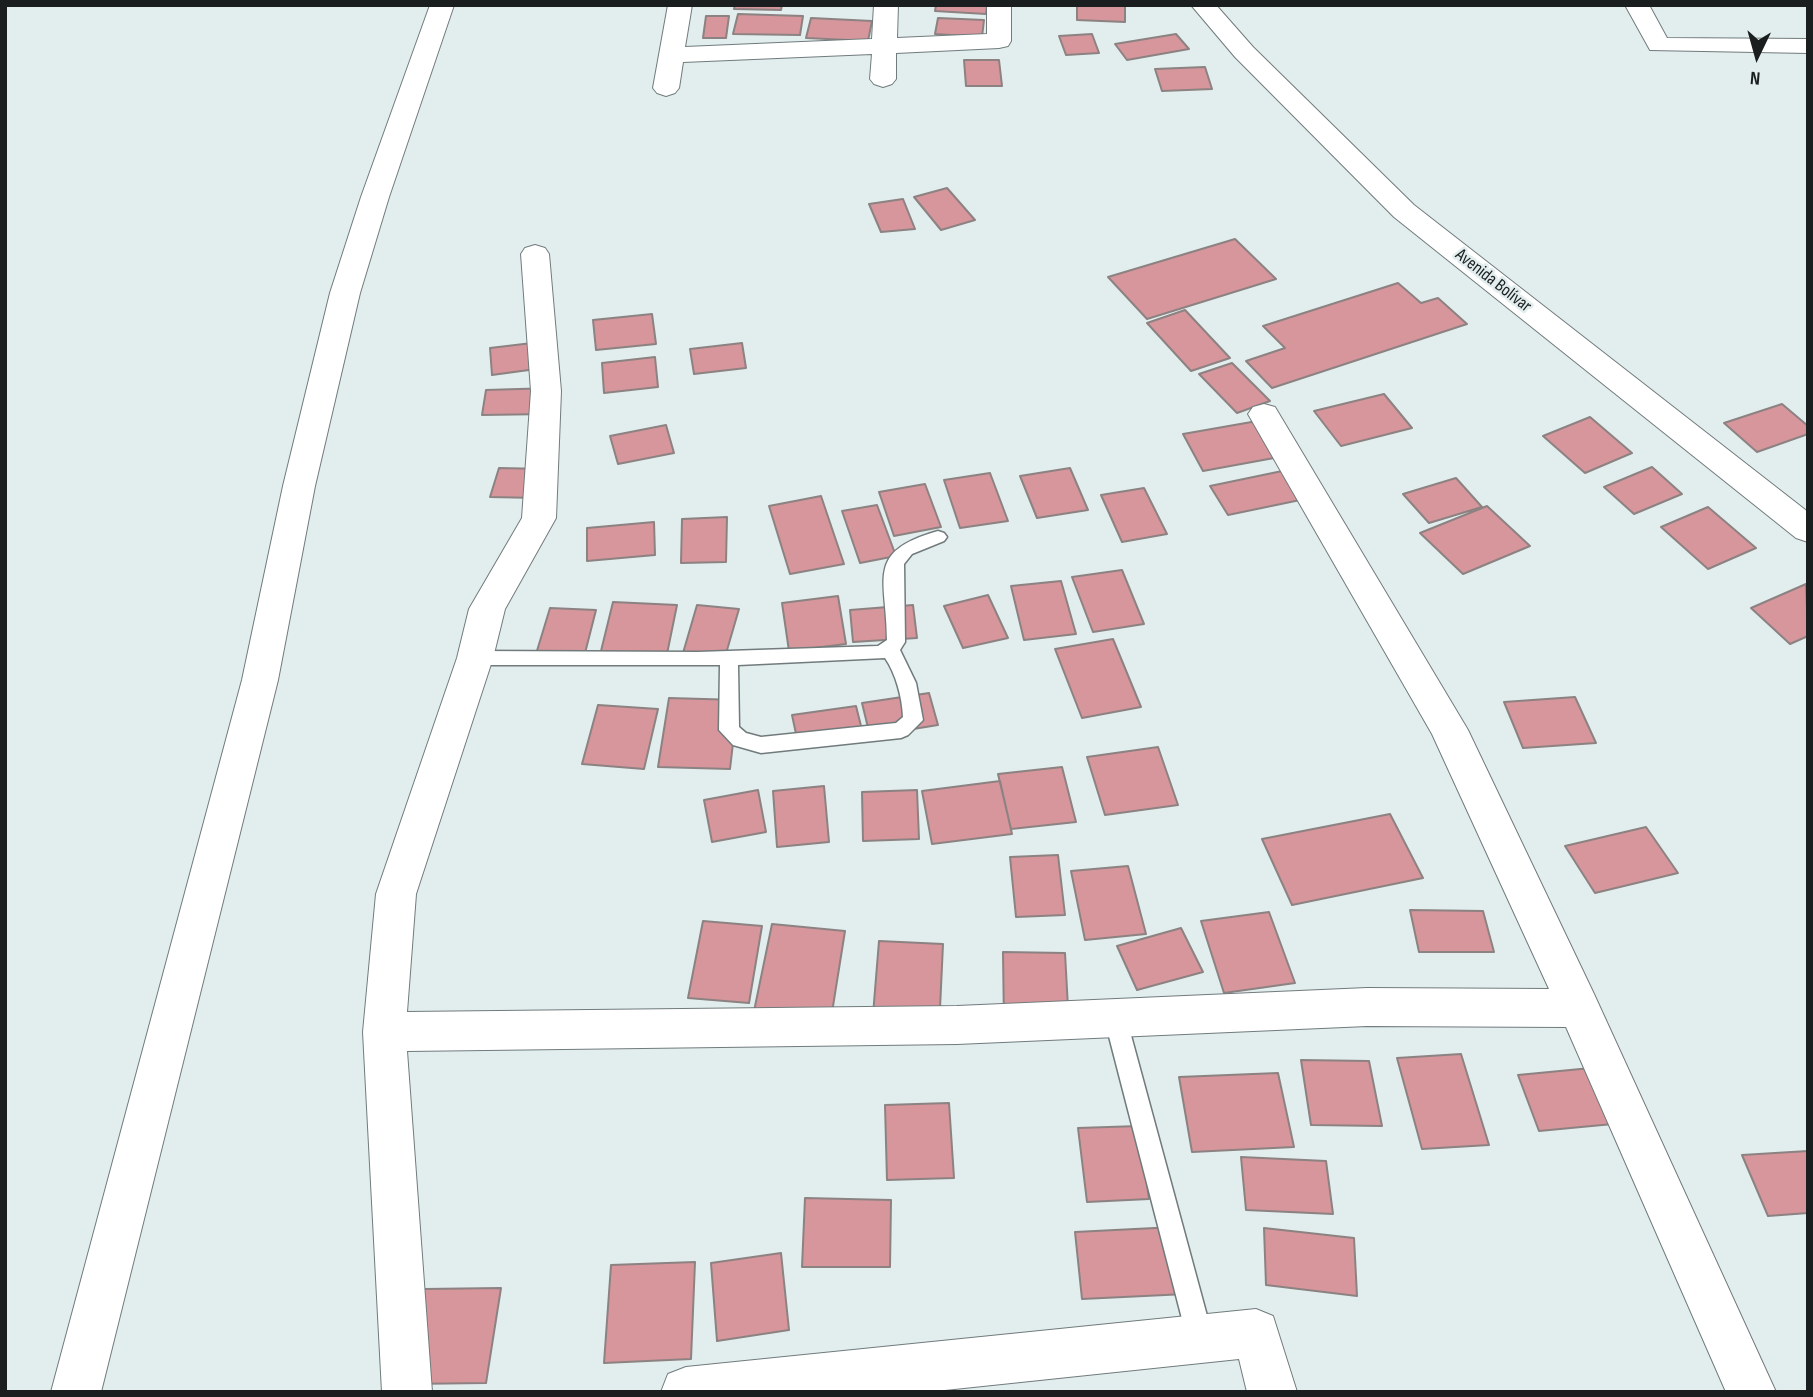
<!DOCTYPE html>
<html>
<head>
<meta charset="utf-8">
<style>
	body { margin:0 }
	#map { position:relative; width:1813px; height:1397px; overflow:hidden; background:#e2edee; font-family:"Sofia Sans Condensed",sans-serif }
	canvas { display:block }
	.frame { position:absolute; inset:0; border:7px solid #1a1e1f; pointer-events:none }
	.north { position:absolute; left:1722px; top:21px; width:70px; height:70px; -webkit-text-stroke:5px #e2edee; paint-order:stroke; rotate:185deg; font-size:19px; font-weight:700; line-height:28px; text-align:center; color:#1a1e1f }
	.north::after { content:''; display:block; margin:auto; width:24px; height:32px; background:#1a1e1f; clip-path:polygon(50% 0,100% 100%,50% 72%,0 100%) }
</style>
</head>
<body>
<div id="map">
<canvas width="1813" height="1397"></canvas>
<div class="frame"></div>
<div class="north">N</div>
</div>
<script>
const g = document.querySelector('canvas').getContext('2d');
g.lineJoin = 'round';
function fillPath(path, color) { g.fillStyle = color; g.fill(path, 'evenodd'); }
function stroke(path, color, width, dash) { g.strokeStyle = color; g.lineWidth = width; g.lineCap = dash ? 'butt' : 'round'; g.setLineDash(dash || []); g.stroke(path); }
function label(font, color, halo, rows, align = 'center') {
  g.font = font + ' "Sofia Sans Condensed",sans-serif'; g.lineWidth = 5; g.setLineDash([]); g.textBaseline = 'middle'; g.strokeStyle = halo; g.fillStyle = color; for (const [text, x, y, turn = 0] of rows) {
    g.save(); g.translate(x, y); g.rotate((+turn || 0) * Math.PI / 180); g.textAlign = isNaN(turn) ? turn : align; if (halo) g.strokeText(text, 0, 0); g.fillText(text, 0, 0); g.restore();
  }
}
const building = new Path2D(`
	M735,5h47l-1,5 -47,-1z
	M936,5h51l-1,9 -51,-3z
	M1077,5h48v17l-48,-2z
	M738,14l65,2 -3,19 -67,-1z
	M706,16h23l-3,22h-23z
	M811,18l61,3 -4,20 -62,-3z
	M938,18l46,2 -2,17 -47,-3z
	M1092,34l7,19 -33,2 -7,-19z
	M1176,34l13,15 -62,11 -12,-16z
	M964,60h35l3,26h-36z
	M1205,67l7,22 -50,2 -7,-22z
	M947,188l28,32 -34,10 -27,-33z
	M903,199l12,30 -34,3 -12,-28z
	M1235,239l41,40 -129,40 -39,-42z
	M1398,283l23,20 17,-5 29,26 -195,64 -26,-27 39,-13 -22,-22z
	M1185,310l45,48 -39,13 -44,-48z
	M652,314l4,30 -60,6 -3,-30z
	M549,341l2,26 -59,8 -2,-27z
	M742,343l4,25 -52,6 -4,-25z
	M655,357l3,30 -54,6 -2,-30z
	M1232,363l38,38 -33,12 -38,-39z
	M552,388l-4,26 -66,1 4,-25z
	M1384,394l28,34 -71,18 -27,-35z
	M1782,404l26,22v8l-51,18 -33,-29z
	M1590,417l42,36 -47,20 -42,-37z
	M1263,420l22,36 -82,15 -20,-37z
	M666,425l8,28 -56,11 -8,-28z
	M1652,467l30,27 -48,20 -30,-27z
	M499,468l46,1 -8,29 -47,-1z
	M1070,468l18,42 -51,8 -17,-42z
	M1287,470l18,29 -77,16 -18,-29z
	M990,473l18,48 -48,7 -16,-48z
	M1456,478l26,29 -53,16 -26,-29z
	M925,484l16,43 -47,9 -15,-44z
	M1144,488l23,46 -45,8 -21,-47z
	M821,496l23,68 -54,10 -21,-68z
	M877,505l19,51 -36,7 -18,-52z
	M1487,506l43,40 -67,28 -43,-41z
	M1708,507l48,41 -48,21 -47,-42z
	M727,517l-1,45 -45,1 1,-44z
	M654,522l1,33 -68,6v-33z
	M1122,570l22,54 -51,8 -21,-55z
	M1061,581l15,53 -52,6 -13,-54z
	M1806,584l2,52 -18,8 -39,-36z
	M988,595l20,43 -45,10 -19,-42z
	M838,596l8,48 -57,7 -7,-48z
	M613,602l64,3 -10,49 -66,-3z
	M697,605l42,4 -14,48 -42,-4z
	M913,605l4,33 -64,4 -3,-32z
	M550,608l46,2 -12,47 -48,-3z
	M1113,639l28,68 -59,11 -27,-69z
	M929,693l9,32 -68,11 -8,-33z
	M1575,697l21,46 -73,5 -19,-46z
	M669,698l69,2 -8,69 -72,-2z
	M598,705l60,4 -14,60 -62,-5z
	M856,706l8,32 -65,10 -7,-33z
	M1158,747l20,58 -73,10 -18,-58z
	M1062,767l14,55 -65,7 -13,-55z
	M1000,781l12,53 -80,10 -10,-53z
	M824,786l5,56 -52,5 -4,-56z
	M758,790l8,42 -54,10 -8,-42z
	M917,790l2,49 -56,2 -1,-49z
	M1390,814l33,64 -131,27 -30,-66z
	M1646,827l32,46 -83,20 -30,-47z
	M1058,855l7,60 -49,2 -6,-60z
	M1128,866l18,68 -61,6 -14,-69z
	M1410,910l73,1 11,41h-75z
	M1269,912l26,71 -71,10 -23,-72z
	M703,921l59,5 -13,77 -61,-5z
	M772,924l73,7 -15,94 -77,-9z
	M1181,928l22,44 -66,18 -20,-44z
	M879,941l64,3 -4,86 -67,-3z
	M1003,952l62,1 4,73h-65z
	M1461,1054l28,91 -67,4 -25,-91z
	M1301,1060l68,1 13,65 -71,-1z
	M1591,1068l22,56 -74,7 -21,-56z
	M1278,1073l16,74 -102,5 -13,-75z
	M949,1103l5,75 -67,2 -2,-75z
	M1139,1126l10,73 -62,3 -9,-74z
	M1808,1151v62l-40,3 -26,-61z
	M1241,1157l85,4 7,53 -87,-4z
	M805,1198l86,2 -1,67h-88z
	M1175,1227l11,67 -104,5 -7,-67z
	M1264,1228l90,10 3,58 -91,-11z
	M781,1253l8,77 -72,11 -6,-78z
	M695,1262l-4,97 -87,4 7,-98z
	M501,1288l-15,95 -79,1 17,-95z`);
fillPath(building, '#d7969c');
stroke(building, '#8c8282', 2);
const service = new Path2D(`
	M938,531l6,2 3,4 -3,4 -32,13 -8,10 1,78 -5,8 16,33 7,37 -15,15 -7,3 -140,15 -28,-8 -14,-15 1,-65h-245l-7,-2 -2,-5 2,-5 7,-2 223,1 180,-6 9,-6c0,-62 -23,-88 51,-109zM885,658c11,16 17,39 18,59l-7,6 -135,14 -15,-4 -7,-6 -1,-62z
	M1115,1007l8,3 3,7 87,321 -4,9 -9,4 -9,-4 -4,-9 -83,-321 3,-7z`);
const minor = new Path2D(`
	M430,5h24l-65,192 -29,96 -45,193 -37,194 -177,712h-50l191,-712 41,-194 47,-193 31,-96z
	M668,5h24l-7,42 187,-8 2,-34h24l-1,33 90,-4v-29h24v36l-3,5 -9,2 -103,5v26l-4,5 -9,3 -9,-3 -4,-5 2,-25 -189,8 -4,26 -4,5 -9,3 -9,-3 -4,-5z
	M1191,5h25l37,42 161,158 394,307v30l-12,-4 -402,-321 -159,-160z
	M1625,5h24l18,33 141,1v14l-158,-3z
	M535,245l10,3 4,6 12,137 -5,127 -51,91 -12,49 -77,236 -9,118 550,-6 410,-18 182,1 -117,-255 -184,-320 5,-7 11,-3 11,3 193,323 126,264 182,398h-50l-160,-365 -199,-1 -410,18 -550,7 25,341h-50l-19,-360 13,-138 81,-236 12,-49 53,-91 9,-127 -10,-137 4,-6z
	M1256,1309l17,7 24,76h-50l-8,-33 -313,33h-265l7,-18 18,-7z`);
stroke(service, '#717b7c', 3);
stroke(minor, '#717b7c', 2);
fillPath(service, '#fff');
fillPath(minor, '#fff');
label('18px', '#1a1e1f', '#e2edee', [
	["Avenida Bolívar",1493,281,38]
]);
</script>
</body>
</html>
